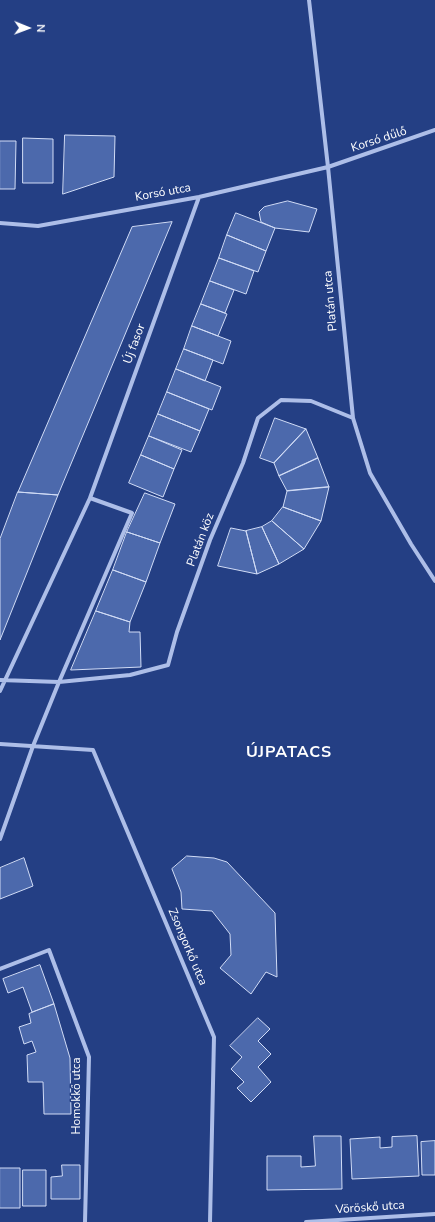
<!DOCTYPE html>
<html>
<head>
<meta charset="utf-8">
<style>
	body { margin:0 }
	#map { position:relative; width:435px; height:1222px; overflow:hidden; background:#243f84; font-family:"Nunito Sans",sans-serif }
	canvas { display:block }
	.north { position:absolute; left:8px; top:8px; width:40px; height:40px; -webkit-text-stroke:3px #243f84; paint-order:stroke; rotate:91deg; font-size:11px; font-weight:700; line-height:16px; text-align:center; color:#fff }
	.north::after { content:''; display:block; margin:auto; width:14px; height:18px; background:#fff; clip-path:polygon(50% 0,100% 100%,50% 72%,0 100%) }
</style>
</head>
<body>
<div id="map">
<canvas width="435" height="1222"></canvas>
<div class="north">N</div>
</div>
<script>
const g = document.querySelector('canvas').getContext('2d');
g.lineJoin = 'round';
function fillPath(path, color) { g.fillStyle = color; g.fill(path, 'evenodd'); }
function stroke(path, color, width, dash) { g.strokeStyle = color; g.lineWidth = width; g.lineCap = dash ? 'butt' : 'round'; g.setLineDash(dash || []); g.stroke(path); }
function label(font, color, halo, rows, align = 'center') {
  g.font = font + ' "Nunito Sans",sans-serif'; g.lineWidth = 3; g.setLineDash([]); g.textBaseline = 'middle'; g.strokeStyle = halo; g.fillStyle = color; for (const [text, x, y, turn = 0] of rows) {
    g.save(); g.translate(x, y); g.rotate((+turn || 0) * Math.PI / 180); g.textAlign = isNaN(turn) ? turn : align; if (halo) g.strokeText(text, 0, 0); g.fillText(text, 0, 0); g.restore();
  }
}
const building = new Path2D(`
	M65,135l50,1 -1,41 -51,17z
	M23,138l30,1v44h-30z
	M0,141h16l-1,48h-15z
	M288,201l29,8 -8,23 -34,-4 -14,-6 -2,-10 5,-5z
	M236,213l39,15 -9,23 -39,-16z
	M172,222l-114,273 -40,-3 114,-265z
	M227,235l39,16 -8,21 -39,-14z
	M219,258l35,13 -8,23 -36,-13z
	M210,281l24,9 -9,23 -24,-9z
	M201,304l26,10 -9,22 -26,-10z
	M192,326l39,15 -8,23 -39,-15z
	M184,349l29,11 -8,21 -29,-12z
	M176,369l45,18 -9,23 -45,-18z
	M167,392l42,17 -9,22 -42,-17z
	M158,414l42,17 -9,21 -42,-16z
	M275,418l31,11 -32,34 -14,-5z
	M306,429l12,29 -39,18 -5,-13z
	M149,436l33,14 -8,19 -33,-14z
	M141,455l33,14 -11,28 -34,-14z
	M318,458l11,29 -42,4 -8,-15z
	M329,487l-8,34 -38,-14 4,-16z
	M18,492l40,3 -58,145v-101z
	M145,493l30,11 -15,39 -33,-11z
	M283,507l38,14 -17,28 -32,-28z
	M272,521l32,28 -25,15 -17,-37z
	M262,527l17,37 -22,10 -11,-43z
	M231,528l15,3 11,43 -39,-8z
	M127,532l33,11 -14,39 -33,-12z
	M113,570l33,12 -16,40 -34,-11z
	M96,611l34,11 -1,10h11l1,35 -70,3z
	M187,856l27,2 13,4 48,51 2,64 -11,-5 -15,22 -31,-26 11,-13 -1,-21 -18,-23 -30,-2 -1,-17 -9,-23z
	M24,858l9,28 -33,13v-31z
	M40,965l14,39 -22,8 -9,-25 -15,6 -5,-14z
	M54,1004l16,54 1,56h-27l-1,-32h-15l-1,-27 9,-3 -4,-11 -8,3 -5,-17 12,-4 -2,-9z
	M258,1018l12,11 -12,12 13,13 -13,13 13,15 -20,20 -14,-14 7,-6 -13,-13 11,-12 -12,-11z
	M314,1136h27l1,53 -75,1v-34h34v11l14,-1z
	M417,1136l2,40 -67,3 -2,-40 30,-2v11l12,-1v-10z
	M435,1141v34h-13l-1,-33z
	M62,1165h18v34h-29v-22l11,-1z
	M0,1168h20v40h-20z
	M23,1170h23v36h-23z`);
fillPath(building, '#4c69ac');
stroke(building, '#d1dcf6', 1);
stroke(new Path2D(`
	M309,0l19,167 25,251 17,55 41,71 24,37
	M0,223l38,3 161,-29 129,-30 107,-37
	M0,680l59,2 73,-169 -42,-15 109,-301
	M0,691l90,-193
	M0,744l93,6 121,287 -4,185
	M0,839l33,-93 26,-64 71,-7 38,-10 9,-33 33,-92 33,-77 15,-45 23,-18 30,1 42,17
	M0,969l49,-19 40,107 -4,165
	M306,1222l129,-8`), '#adbee8', 4);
label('12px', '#fff', '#243f84', [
	["Korsó dűlő",379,140,-18],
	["Korsó utca",163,193,-10],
	["Platán utca",331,301,-95],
	["Új fasor",135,344,-70],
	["Platán köz",201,540,-69],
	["Zsongorkő utca",187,947,67],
	["Homokkő utca",77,1096,-90],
	["Vöröskő utca",370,1208,-4]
]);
g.letterSpacing = '1px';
label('bold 16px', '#fff', '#243f84', [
	["ÚJPATACS",289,753]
]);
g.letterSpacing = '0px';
</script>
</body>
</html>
